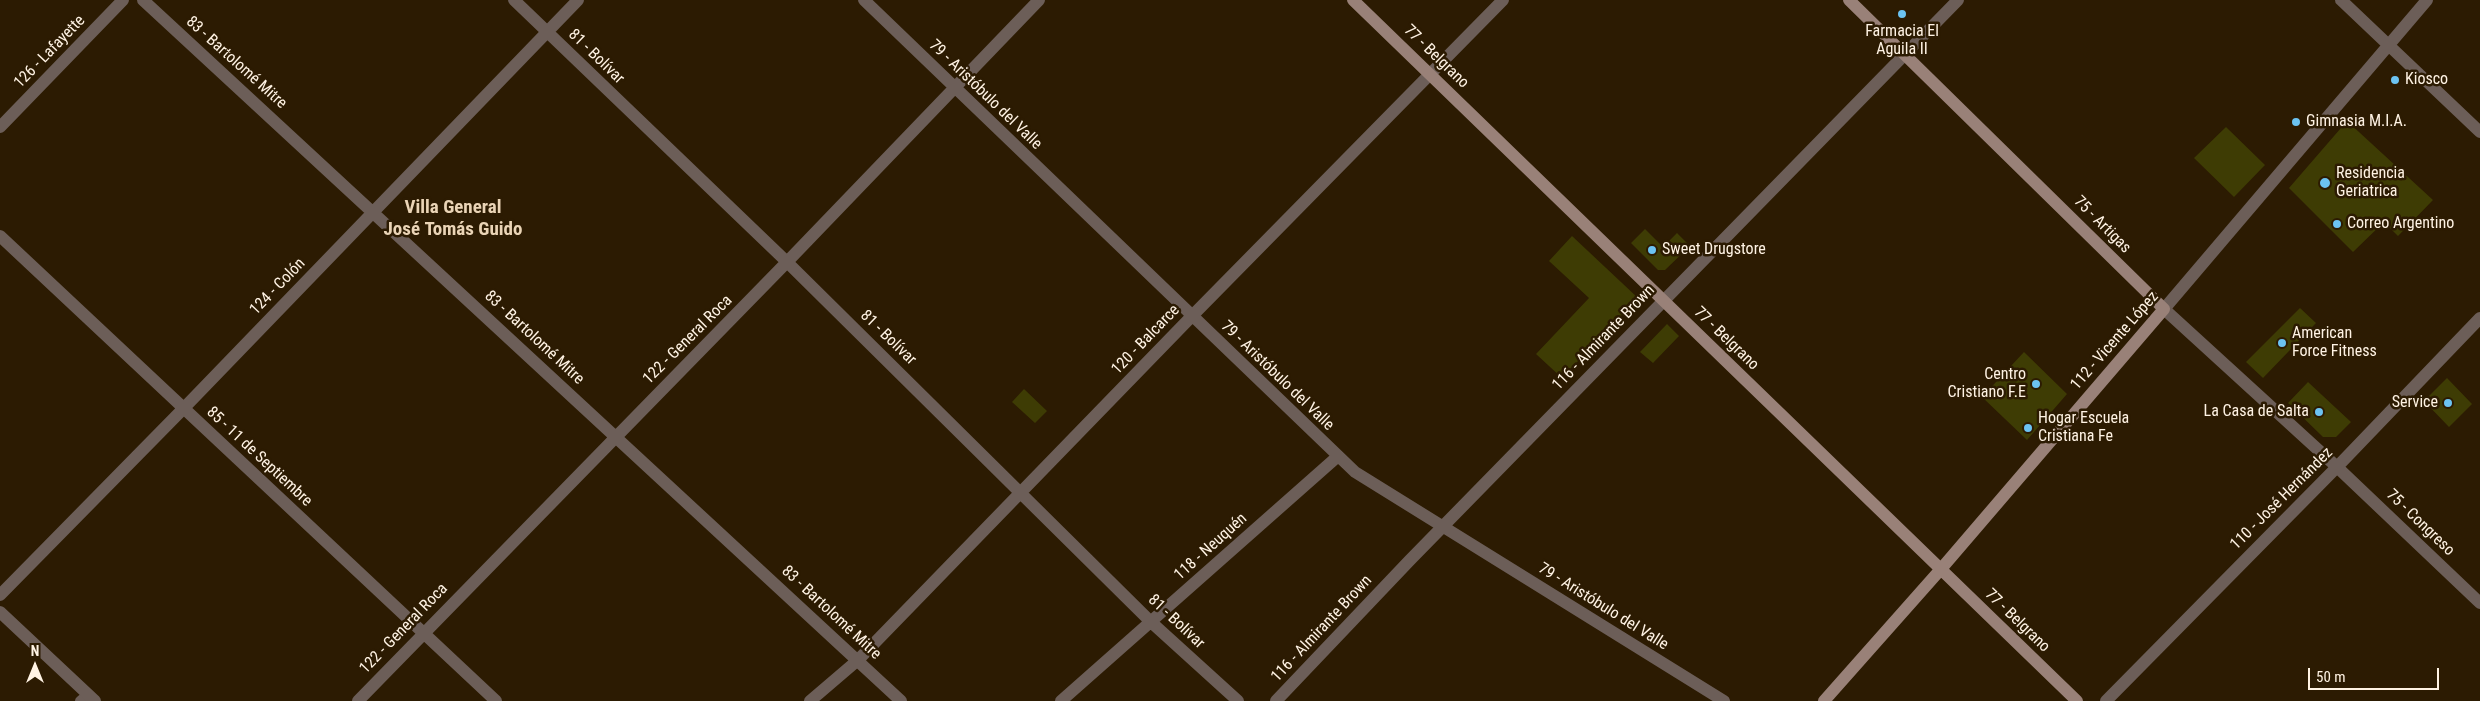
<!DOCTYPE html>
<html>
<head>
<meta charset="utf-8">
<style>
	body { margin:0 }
	#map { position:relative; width:2480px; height:701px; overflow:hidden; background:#2c1b02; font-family:"Roboto Condensed",sans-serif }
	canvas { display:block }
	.north { position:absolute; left:10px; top:641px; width:50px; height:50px; -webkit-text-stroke:4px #2c1b02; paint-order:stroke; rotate:0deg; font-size:14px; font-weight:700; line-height:20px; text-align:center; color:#fff3e4 }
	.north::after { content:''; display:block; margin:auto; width:18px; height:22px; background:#fff3e4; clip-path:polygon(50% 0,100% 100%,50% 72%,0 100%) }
	.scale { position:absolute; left:2308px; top:668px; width:131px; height:22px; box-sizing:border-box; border:2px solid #fff3e4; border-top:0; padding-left:6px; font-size:15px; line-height:18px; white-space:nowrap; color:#fff3e4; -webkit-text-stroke:4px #2c1b02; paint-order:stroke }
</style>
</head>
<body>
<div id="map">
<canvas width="2480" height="701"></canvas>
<div class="north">N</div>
<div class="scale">50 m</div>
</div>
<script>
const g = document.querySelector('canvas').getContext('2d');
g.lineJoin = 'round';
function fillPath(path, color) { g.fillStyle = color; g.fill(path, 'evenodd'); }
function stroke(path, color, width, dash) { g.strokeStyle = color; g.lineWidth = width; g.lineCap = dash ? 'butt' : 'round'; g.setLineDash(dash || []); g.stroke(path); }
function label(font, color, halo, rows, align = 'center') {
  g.font = font + ' "Roboto Condensed",sans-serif'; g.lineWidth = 5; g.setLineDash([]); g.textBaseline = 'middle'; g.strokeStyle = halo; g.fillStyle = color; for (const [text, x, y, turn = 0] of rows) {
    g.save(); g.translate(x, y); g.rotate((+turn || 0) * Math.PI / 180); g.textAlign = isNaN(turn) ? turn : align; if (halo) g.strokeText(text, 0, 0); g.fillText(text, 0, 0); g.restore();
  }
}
fillPath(new Path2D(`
	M2347,121l86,79 -35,36 -14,-14 -31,30 -64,-64z
	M2226,127l39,38 -31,32 -40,-39z
	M1645,229l18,18 14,-14 13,13 -25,24h-7l-27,-27z
	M1572,236l66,62 -76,80 -26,-24 53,-56 -40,-37z
	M2300,308l16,15 -53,55 -17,-16z
	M1667,324l12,12 -26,27 -13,-11z
	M2024,352l43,42 -40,46 -45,-43z
	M2447,378l25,26 -23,23 -25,-26z
	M2308,382l43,40 -15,15h-13l-35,-34z
	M1024,389l23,22 -12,12 -23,-21z`), '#3e3c04');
stroke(new Path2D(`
	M80,701l8,-7`), '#6c5e58', 10);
stroke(new Path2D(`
	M143,0l758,701
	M514,0l273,262 364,360 87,79
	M864,0l491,472 369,229
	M2341,0l139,132
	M2427,0l-263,309 173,158 143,136
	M0,127l123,-127
	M0,236l496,465
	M0,595l183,-186 395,-409
	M0,612l95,89
	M358,701l429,-439 252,-262
	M810,701l48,-41 334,-344 311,-316
	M1061,701l276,-244
	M1276,701l134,-141 548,-560
	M2106,701l231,-234 143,-149`), '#6c5e58', 12);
stroke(new Path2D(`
	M1353,0l724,701
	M1824,701l117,-132 223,-260 -315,-309`), '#998178', 12);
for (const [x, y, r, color] of [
	[1902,14,5,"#6cc3f2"],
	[2395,80,5,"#6cc3f2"],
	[2296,122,5,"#6cc3f2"],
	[2325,183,6,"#6cc3f2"],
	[2337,224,5,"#6cc3f2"],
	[1652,250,5,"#6cc3f2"],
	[2282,343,5,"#6cc3f2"],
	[2036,384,5,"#6cc3f2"],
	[2448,403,5,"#6cc3f2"],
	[2319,412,5,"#6cc3f2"],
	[2028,428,5,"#6cc3f2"]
]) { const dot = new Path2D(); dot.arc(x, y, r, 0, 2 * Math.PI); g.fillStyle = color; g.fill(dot); stroke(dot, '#2c1b02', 2); }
label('16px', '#fff3e4', '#2c1b02', [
	["Farmacia El",1902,32,"center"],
	["Aguila II",1902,50,"center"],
	["Kiosco",2405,80],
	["Gimnasia M.I.A.",2306,122],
	["Residencia",2336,174],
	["Geriatrica",2336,192],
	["Correo Argentino",2347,224],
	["Sweet Drugstore",1662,250],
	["American",2292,334],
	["Force Fitness",2292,352],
	["Centro",2026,375,"right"],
	["Cristiano F.E",2026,393,"right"],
	["Service",2438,403,"right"],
	["La Casa de Salta",2309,412,"right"],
	["Hogar Escuela",2038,419],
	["Cristiana Fe",2038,437]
], 'left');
label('16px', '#fff3e4', '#2c1b02', [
	["126 - Lafayette",50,52,-46],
	["81 - Bolívar",596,57,44],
	["77 - Belgrano",1436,57,44],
	["83 - Bartolomé Mitre",236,63,42],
	["79 - Aristóbulo del Valle",985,95,44],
	["75 - Artigas",2102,225,45],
	["124 - Colón",278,287,-46],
	["83 - Bartolomé Mitre",534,338,43],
	["81 - Bolívar",888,338,44],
	["116 - Almirante Brown",1604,338,-46],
	["77 - Belgrano",1726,339,44],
	["122 - General Roca",688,340,-45],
	["120 - Balcarce",1146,340,-46],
	["112 - Vicente López",2115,341,-49],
	["79 - Aristóbulo del Valle",1277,376,44],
	["85 - 11 de Septiembre",259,457,43],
	["110 - José Hernández",2282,499,-45],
	["75 - Congreso",2420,523,44],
	["118 - Neuquén",1211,547,-42],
	["79 - Aristóbulo del Valle",1603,607,32],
	["83 - Bartolomé Mitre",831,613,43],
	["77 - Belgrano",2017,621,44],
	["81 - Bolívar",1176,622,43],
	["122 - General Roca",404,629,-46],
	["116 - Almirante Brown",1322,629,-47]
]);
label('bold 19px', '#ead4b6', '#2c1b02', [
	["Villa General",453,208],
	["José Tomás Guido",453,230]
]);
</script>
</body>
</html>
